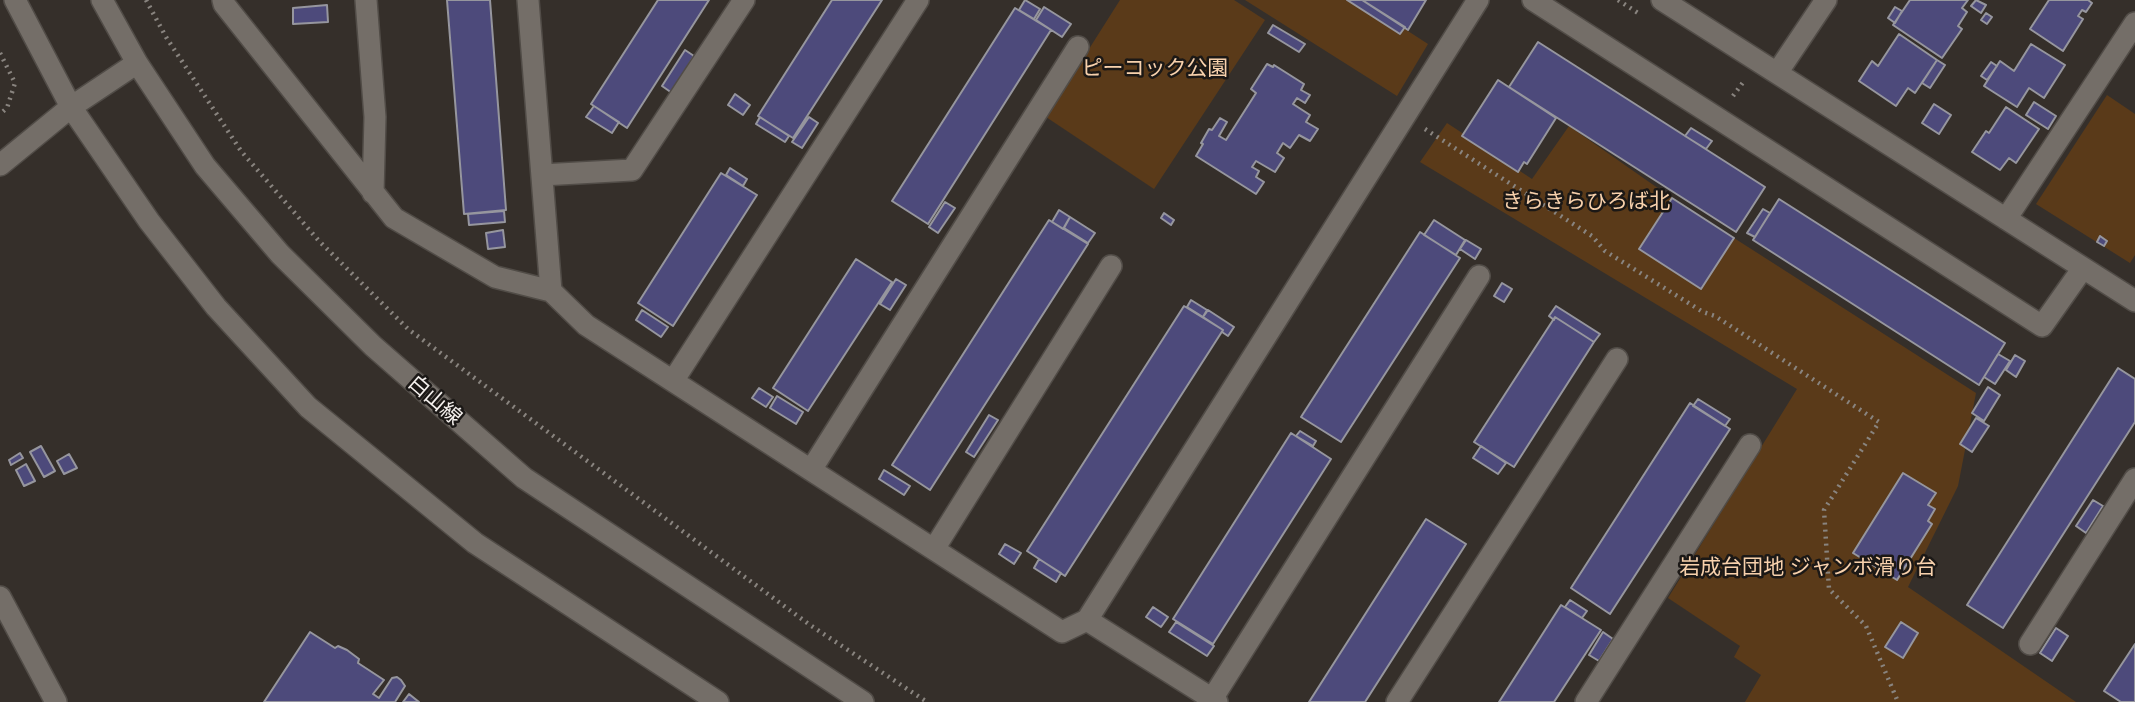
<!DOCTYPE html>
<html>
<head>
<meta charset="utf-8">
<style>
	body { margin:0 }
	canvas { display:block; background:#352f2a }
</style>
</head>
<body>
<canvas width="2135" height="702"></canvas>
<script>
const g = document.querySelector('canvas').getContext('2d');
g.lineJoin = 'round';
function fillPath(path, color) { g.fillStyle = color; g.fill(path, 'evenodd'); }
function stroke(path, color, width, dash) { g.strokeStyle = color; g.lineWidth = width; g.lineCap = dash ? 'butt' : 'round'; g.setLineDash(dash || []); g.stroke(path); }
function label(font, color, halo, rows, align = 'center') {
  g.font = font + ' Lato,"Noto Sans JP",sans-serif'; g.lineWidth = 5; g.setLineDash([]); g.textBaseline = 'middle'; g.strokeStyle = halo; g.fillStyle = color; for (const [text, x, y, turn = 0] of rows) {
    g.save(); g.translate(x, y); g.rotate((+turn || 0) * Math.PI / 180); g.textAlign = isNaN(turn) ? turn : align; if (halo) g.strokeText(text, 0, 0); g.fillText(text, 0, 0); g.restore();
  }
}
fillPath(new Path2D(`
	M1120,0h114l31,20 -111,169 -108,-72z
	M1245,0h115l68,44 -31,52z
	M2107,95l28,19v141l-5,8 -94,-59z
	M1447,123l85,56 37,-53 103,72 -32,52 61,39 33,-51 242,155 -18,93 -50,101 168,115h-331l16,-27 -27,-18 6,-11 -72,-48 129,-209 -377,-227z`), '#5a3a19');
const building = new Path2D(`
	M447,0h43l16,210 -42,4z
	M658,0h51l-82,128 -36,-24z
	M832,0h50l-89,138 -35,-22z
	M1025,0l15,9 -6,10 -15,-9z
	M1347,0h15l43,27 -5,7z
	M1362,0h64l-18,30z
	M1910,0h58l-6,8 5,4 -9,14 4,3 -20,29 -49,-33z
	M1976,0l10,5 -5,8 -10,-7z
	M2049,0h39l4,3 -6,9 -4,-2 -4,6 5,3 -20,32 -33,-22z
	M327,5l1,17 -35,2v-16z
	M1044,7l27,17 -9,13 -26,-17z
	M1895,7l7,4 -7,12 -7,-5z
	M1015,8l36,22 -123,194 -36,-23z
	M1986,13l6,4 -5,7 -6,-4z
	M1273,25l32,19 -6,8 -31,-19z
	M1899,34l38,26 -22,33 -7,-5 -12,18 -37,-25 13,-20 6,5z
	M1538,42l227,145 -29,45 -227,-145z
	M2031,44l34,21 -21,33 -15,-10 -12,19 -33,-21 16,-25 14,10z
	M685,50l9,6 -22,37 -10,-7z
	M1937,60l8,5 -15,23 -8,-5z
	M1991,62l6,4 -10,14 -6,-4z
	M1267,64l6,3 1,-2 30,19 -3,6 9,5 -5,8 -8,-5 -4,6 17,11 -4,7 12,7 -8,12 -11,-6 -9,13 -7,-5 -6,10 7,5 -9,14 -19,-11 -4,6 7,4 -3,6 8,5 -8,12 -60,-38 7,-12 -2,-1 8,-14 3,1 8,-12 7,4 -8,14 7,4 30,-47 -5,-4z
	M1498,80l58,38 -29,46 -3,-2 -6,10 -56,-36z
	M735,94l15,11 -7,10 -15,-10z
	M2034,102l22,14 -8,13 -22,-14z
	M1934,104l17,11 -12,19 -17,-11z
	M594,106l25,16 -7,11 -26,-16z
	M2006,107l33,22 -23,34 -7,-5 -9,12 -28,-18 14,-21 3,2z
	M760,117l29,19 -4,6 -29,-18z
	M809,117l9,6 -16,25 -10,-6z
	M1691,128l21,13 -6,8 -21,-13z
	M730,168l17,11 -4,7 -17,-11z
	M721,173l36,22 -84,131 -35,-23z
	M1672,198l62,40 -33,51 -62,-40z
	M1779,199l226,144 -26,42 -226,-145z
	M945,202l10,6 -17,25 -9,-6z
	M1763,209l7,4 -15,24 -8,-4z
	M1059,210l11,7 -7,12 -11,-7z
	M504,211l1,11 -36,3 -1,-11z
	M1164,213l10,7 -3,5 -10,-7z
	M1070,217l25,16 -7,10 -24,-15z
	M1049,220l39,24 -158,246 -38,-25z
	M1434,220l31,20 -9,15 -32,-20z
	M503,230l2,17 -17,2 -2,-16z
	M1420,232l40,26 -119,184 -40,-25z
	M2100,236l7,5 -3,5 -7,-4z
	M1466,240l15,9 -6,10 -15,-10z
	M856,259l36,23 -84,129 -35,-23z
	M896,279l10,6 -16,25 -10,-6z
	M1502,283l10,6 -8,13 -10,-6z
	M1191,300l16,10 -4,7 -16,-10z
	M1184,306l39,24 -158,246 -38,-25z
	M1556,306l44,28 -6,8 -39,-25 -1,3 -5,-4z
	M642,310l26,17 -7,10 -25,-17z
	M1208,310l26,17 -6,9 -6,-4 1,-2 -20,-13z
	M1555,317l39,25 -80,125 -40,-25z
	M1998,354l12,7 -15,23 -11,-7z
	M2015,355l10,6 -9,16 -10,-7z
	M2118,368l17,11v43l-132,206 -36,-23z
	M1988,387l12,8 -16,26 -12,-8z
	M759,388l14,9 -7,10 -14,-9z
	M777,396l26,16 -7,12 -26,-16z
	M1698,399l32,20 -5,7 -32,-20z
	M1690,403l40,26 -120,185 -39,-26z
	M989,415l9,5 -24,37 -8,-5z
	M1976,418l13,8 -17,26 -12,-8z
	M1300,431l16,10 -3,5 -17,-10z
	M1291,433l40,26 -118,185 -40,-25z
	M41,446l14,25 -11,6 -14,-25z
	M1481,446l25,17 -8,11 -25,-16z
	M20,453l3,5 -12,7 -2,-5z
	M69,454l8,14 -13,6 -7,-13z
	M26,464l9,17 -11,5 -8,-16z
	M884,470l26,16 -6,9 -25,-16z
	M1903,473l33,20 -8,12 7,4 -7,12 4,3 -35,56 -44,-27z
	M2093,500l10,6 -17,27 -10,-7z
	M1426,519l40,25 -101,158h-56z
	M1005,544l16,9 -7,11 -15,-10z
	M1039,559l22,14 -5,9 -22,-14z
	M1570,600l17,11 -5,7 -17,-11z
	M1561,605l40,25 -47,72h-55z
	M1153,607l15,10 -7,10 -15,-10z
	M1176,622l38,24 -7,10 -38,-24z
	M1901,622l17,11 -15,25 -18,-11z
	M2056,628l12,8 -16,25 -12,-8z
	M310,632l25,16 3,-2 9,4 12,9 -1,4 26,17 -11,14 6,4 13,-20 5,-1 4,3 4,6 -10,16h-131z
	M1603,632l10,7 -14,22 -10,-6z
	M2135,644v58h-14l-17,-11z
	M409,694l10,8h-16z`);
fillPath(building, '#4d4a7b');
stroke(building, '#96969e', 2);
const minor = new Path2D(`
	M15,0l56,107 78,114 67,86 92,100 167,136 243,159
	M102,0l35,63 68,103 75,88 93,92 151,132 339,224
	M223,0l1,4 170,214 101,59 56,14 35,34 476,307 25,-12 130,82
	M366,0l9,117 -2,76
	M528,0l23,291
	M1533,0l509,326 41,-58
	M1662,0l473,301
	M1777,73l49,-73
	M0,165l71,-58 66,-44
	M542,175l90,-5 112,-170
	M2006,219l129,-196
	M673,381l245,-381
	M811,470l267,-423
	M934,549l177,-283
	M0,597l56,105
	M1087,620l391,-620
	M2030,644l105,-165
	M1212,699l267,-423
	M1397,702l220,-343
	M1586,702l164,-257`);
stroke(minor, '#514c47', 24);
stroke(new Path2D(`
	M146,0l20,37 75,114 78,90 89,88 402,296 117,77
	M1618,0l20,13
	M0,53l15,30 -8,25 -7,6
	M1733,96l11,-15
	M1425,129l167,107 13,15 98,61 12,4 164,106 -55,88 5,79 37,37 32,76`), '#89847f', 4.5, [2, 5]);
stroke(minor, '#746e68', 21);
label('21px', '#f8d1ac', '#1b1816', [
	["ピーコック公園",1155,68],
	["きらきらひろば北",1586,201],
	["岩成台団地 ジャンボ滑り台",1808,567]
]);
label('21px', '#f4f0ed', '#1b1816', [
	["白山線",435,400,41]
]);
</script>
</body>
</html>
